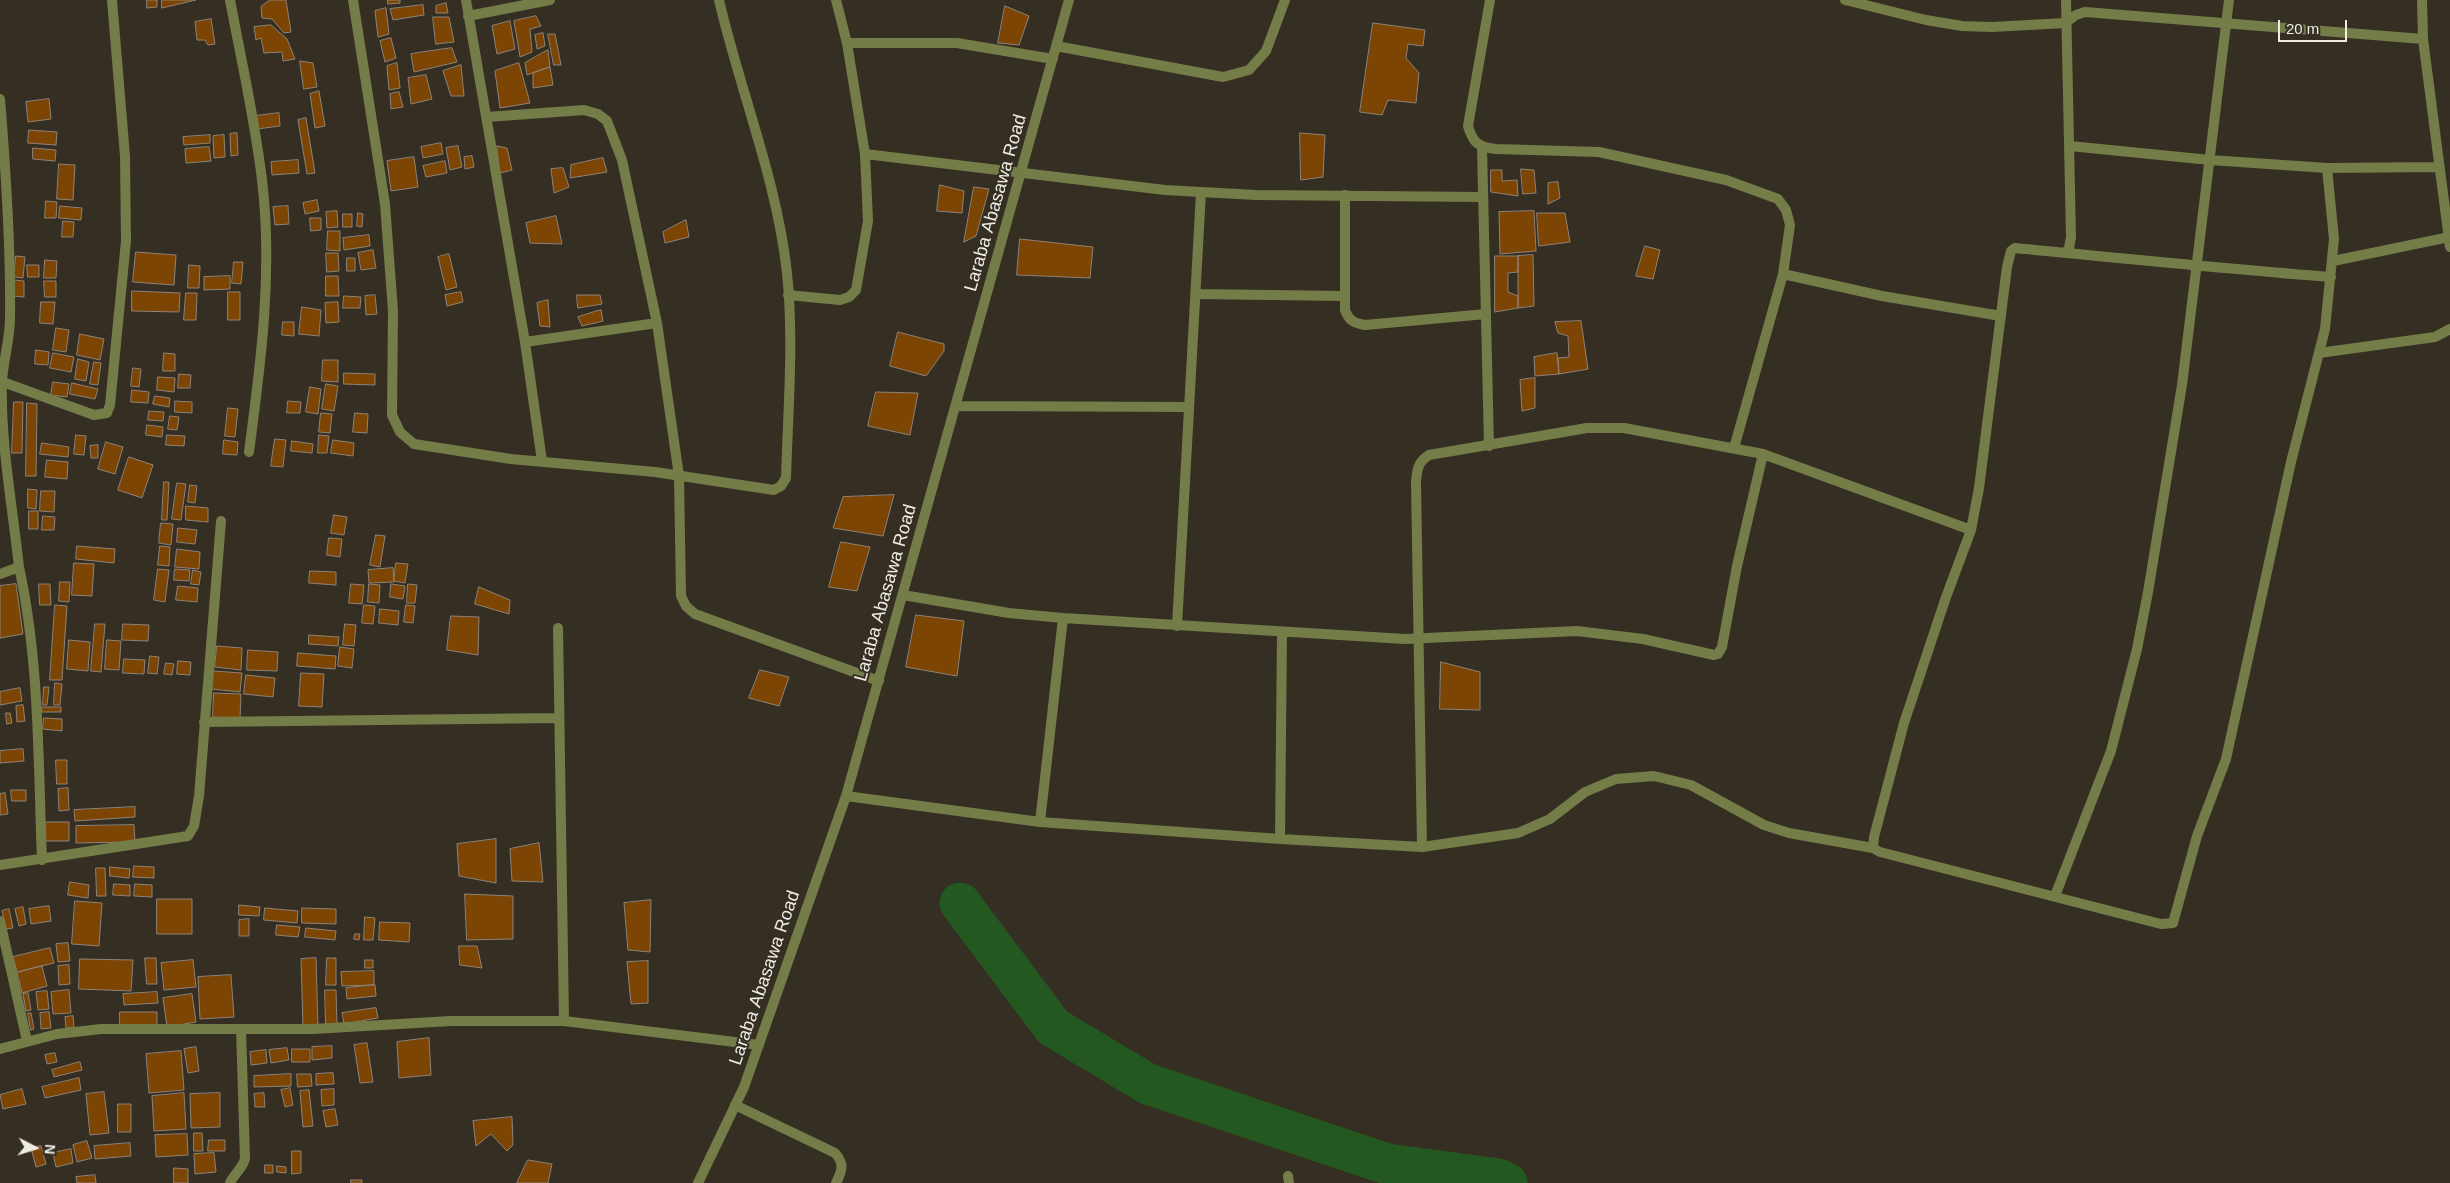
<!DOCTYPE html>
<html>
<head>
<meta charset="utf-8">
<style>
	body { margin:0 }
	#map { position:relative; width:2450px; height:1183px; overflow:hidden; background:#352f23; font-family:Arial,sans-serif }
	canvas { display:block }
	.north { position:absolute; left:10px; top:1123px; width:50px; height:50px; -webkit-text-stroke:4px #352f23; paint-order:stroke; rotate:95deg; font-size:14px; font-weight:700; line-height:20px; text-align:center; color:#efece4 }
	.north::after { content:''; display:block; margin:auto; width:18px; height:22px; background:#efece4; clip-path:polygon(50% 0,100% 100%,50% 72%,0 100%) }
	.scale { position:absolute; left:2278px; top:20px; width:69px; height:22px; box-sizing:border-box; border:2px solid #efece4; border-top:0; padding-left:6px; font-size:15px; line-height:18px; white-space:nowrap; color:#efece4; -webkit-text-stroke:4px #352f23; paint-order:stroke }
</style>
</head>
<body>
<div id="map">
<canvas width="2450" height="1183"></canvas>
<div class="north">N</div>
<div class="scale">20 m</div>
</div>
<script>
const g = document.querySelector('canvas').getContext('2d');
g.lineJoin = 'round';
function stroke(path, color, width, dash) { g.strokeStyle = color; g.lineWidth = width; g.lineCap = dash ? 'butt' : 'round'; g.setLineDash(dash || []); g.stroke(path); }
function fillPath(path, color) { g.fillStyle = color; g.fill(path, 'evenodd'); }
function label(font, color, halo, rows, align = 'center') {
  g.font = font + ' Arial,sans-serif'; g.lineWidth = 4; g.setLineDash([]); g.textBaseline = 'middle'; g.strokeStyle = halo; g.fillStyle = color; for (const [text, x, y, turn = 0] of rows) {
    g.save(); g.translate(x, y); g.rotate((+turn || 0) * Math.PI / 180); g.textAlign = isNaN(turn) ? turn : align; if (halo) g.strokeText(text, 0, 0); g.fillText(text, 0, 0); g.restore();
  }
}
stroke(new Path2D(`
	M960,903l93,124 95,57 239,80 112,15 8,4`), '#245821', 41);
const building = new Path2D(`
	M147,0h10v7l-10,1z
	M162,0h34l-34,8z
	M270,0h16l5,32 -7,1 -12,-14 -10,-1 -1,-11z
	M388,0h12v3l-12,1z
	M446,3l2,10h-12v-7z
	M423,5l1,10 -31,5 -3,-11z
	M1005,6l24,10 -10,29 -21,-2z
	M386,8l3,26 -11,3 -3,-26z
	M536,16l5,10 -11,3 2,23 -12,5 -6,-36z
	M433,17h16l5,25 -18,2z
	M211,19l4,25 -7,1 -3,-5h-8l-2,-18z
	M510,21l5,28 -18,5 -5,-28z
	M1373,23l52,7 -2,16 -15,-2 -2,14 13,15 -3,30 -28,-3 -6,15 -22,-3z
	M271,25l16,14 8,20 -12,2 -1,-9 -18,1 -3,-15 -5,2 -2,-13z
	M543,33l2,13 -8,3 -2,-14z
	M548,34h7l6,31h-7z
	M391,38l5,20 -11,4 -5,-21z
	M452,48l5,14 -43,10 -3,-18z
	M548,50l2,17 -23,8 -2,-12z
	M300,61l13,2 4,24 -13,2z
	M397,63l3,25 -11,2 -2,-24z
	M519,63l11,40 -30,5 -5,-37z
	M461,65l3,31h-13l-8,-25z
	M550,67l3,18 -20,3v-15z
	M426,75l6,24 -21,5 -3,-26z
	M319,91l6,35 -10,2 -5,-34z
	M399,92l4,15 -12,2 -1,-15z
	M49,99l2,20 -23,3 -2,-20z
	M279,113l1,13 -23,3 -1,-13z
	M306,118l9,55 -8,1 -9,-54z
	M29,130l28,2 -1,13 -28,-2z
	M237,133l1,22 -7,1 -1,-22z
	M1300,133l25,2 -2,42 -22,3z
	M210,135v8l-26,2 -1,-8z
	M224,135l1,22 -11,1 -1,-22z
	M441,143l2,11 -20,4 -2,-11z
	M458,146l4,21 -12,3 -4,-22z
	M497,146l10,2 5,22 -12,3z
	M209,147l2,14 -25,2 -1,-14z
	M33,148l23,2 -1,11 -22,-2z
	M472,156l2,11 -9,2 -1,-12z
	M414,157l4,30 -27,4 -4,-30z
	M603,158l4,14 -37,6 1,-13z
	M298,160l1,13 -27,2 -1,-13z
	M445,161l2,12 -21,4 -3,-11z
	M59,164l16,1 -2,35 -16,-1z
	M563,168l6,19 -15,6 -3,-24z
	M1521,169l13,1 2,23 -13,1z
	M1491,170h11v11l15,-1 1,16 -27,-4z
	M1558,182l2,16 -12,6v-21z
	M940,185l24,6 -2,22 -25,-2z
	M974,187l15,2 -13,47 -12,6z
	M317,200l2,11 -14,3 -2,-11z
	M46,201l11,1 -1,16h-11z
	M60,206l22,2 -1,12 -22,-2z
	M288,206l1,18 -14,1 -2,-18z
	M337,211l1,16 -11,1 -1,-16z
	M1534,211l2,40 -36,3 -1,-42z
	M358,213l5,1 -1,13 -5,-1z
	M1537,213h28l5,29 -31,4z
	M343,214h9v13h-9z
	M556,216l6,28 -32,-1 -4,-20z
	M310,218h11v12l-10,1z
	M686,220l3,17 -24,6 -2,-11z
	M63,221l11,1 -1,15h-11z
	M328,231h12v20l-13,-1z
	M369,235l1,11 -26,4 -1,-12z
	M1020,239l73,8 -3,31 -73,-3z
	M1645,246l15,4 -7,29 -17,-3z
	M373,250l3,18 -15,2 -3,-17z
	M136,252l40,3 -2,30 -41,-3z
	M326,253h12l1,18 -12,1z
	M449,254l8,33 -11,3 -8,-33z
	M1533,255l1,51 -16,2v-52z
	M16,256l9,1 -2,21 -9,-1z
	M1495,256h23v16l-10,1v19l10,4v12l-23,4z
	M347,258h8v13h-8z
	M45,260l12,1 -1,17h-12z
	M234,262h9l-2,22 -9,-1z
	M27,265h12v12h-11z
	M189,265l11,1 -1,22h-11z
	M230,276v13l-26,1v-13z
	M326,276h12l1,20h-13z
	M14,280l10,1v16l-10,-1z
	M44,281h12v16h-11z
	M132,291l48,2 -1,19 -47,-1z
	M228,292h12v28h-12z
	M461,292l2,10 -16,4 -2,-11z
	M186,293h11l-1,27h-12z
	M375,295l2,19 -11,1 -1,-19z
	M577,295h23l2,9 -24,4z
	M344,296l17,1 -1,11h-17z
	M548,300l2,27 -10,-1 -3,-23z
	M41,302h14l-2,22 -13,-1z
	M338,302l1,20 -13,1 -1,-20z
	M302,307l19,3 -2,26 -20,-2z
	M601,310l2,11 -21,5 -4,-9z
	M1581,321l7,48 -29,5 -1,-16 11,-1 -1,-21 -10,-3 -3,-11z
	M283,322h11v14l-12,-1z
	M56,328l13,2 -3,22 -13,-2z
	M898,332l46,12v7l-18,25 -36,-10z
	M80,334l24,5 -4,21 -23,-5z
	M36,350l13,2 -1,13 -13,-1z
	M53,353l21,4 -3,15 -21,-4z
	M164,353l11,1v17h-12z
	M1557,353l2,21 -24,2 -1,-19z
	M78,359l11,3 -3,19 -11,-2z
	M323,360h15v22l-16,-1z
	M94,362l7,1 -3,22 -8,-1z
	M133,368l8,1 -2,18 -8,-1z
	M344,373l31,1v11l-31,-1z
	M179,374l12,1 -1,13h-12z
	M158,377l17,1 -1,14 -17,-2z
	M1535,378v30l-13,3 -2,-31z
	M53,382l16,2 -2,13 -16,-2z
	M72,383l26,6 -3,10 -25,-5z
	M326,384l12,2 -4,25 -12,-2z
	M310,387l11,2 -3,25 -12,-2z
	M132,390l17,2 -1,11 -17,-1z
	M876,392l42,1 -8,42 -42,-9z
	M155,396l15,2 -1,9 -16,-3z
	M175,401l17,1v11l-17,-1z
	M288,401l13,1 -1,11h-13z
	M14,402h9l-1,51h-10z
	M27,403l10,1 -1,72h-10z
	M228,408l10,1 -3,28 -10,-1z
	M149,411l15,1 -1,9 -15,-1z
	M321,413l11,1 -2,19 -11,-1z
	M355,413l13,1 -1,19 -14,-1z
	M170,416l9,1 -2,13 -9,-1z
	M147,425l16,2 -1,10 -16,-2z
	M76,435l10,1 -2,19 -10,-1z
	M167,435l18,1 -1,10 -18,-1z
	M319,435l10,1 -2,17h-9z
	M275,439l11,1 -3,27 -12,-1z
	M224,440l14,2 -1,13 -14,-1z
	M333,440l21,3 -1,13 -22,-3z
	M292,441l21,3 -1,9 -21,-2z
	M106,442l17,5 -8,27 -17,-5z
	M42,443l27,4 -1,10 -28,-3z
	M98,445v13h-7l-1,-12z
	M129,457l24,8 -11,33 -24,-8z
	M47,460l21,2 -1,17 -22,-2z
	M164,482h5l-2,38h-5z
	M177,483l9,1 -5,36 -9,-1z
	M190,485l7,1 -2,17 -7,-1z
	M28,489l9,1 -1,19 -8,-1z
	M41,491h14l-1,21 -14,-1z
	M894,495l-11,41 -50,-8 10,-31z
	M186,506l22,2v14l-22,-2z
	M29,511h9v18h-9z
	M334,515l13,2 -3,18 -13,-2z
	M43,516l12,1 -1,13h-12z
	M161,523l12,1 -2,21 -12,-2z
	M178,528l19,2 -2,14 -18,-2z
	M376,535l9,1 -5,31 -10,-2z
	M329,538l13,1 -2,18 -13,-2z
	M841,542l29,5 -13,44 -28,-4z
	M77,546l38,3 -1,14 -38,-4z
	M160,546l10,1 -1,19 -11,-1z
	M177,549l23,3 -1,17 -24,-2z
	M74,563l20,1 -2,32 -20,-1z
	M396,563l12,1 -3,19 -11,-2z
	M393,568l1,14 -25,1 -1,-13z
	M158,569l11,1 -4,32 -11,-2z
	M175,569l15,1 -1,11 -15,-1z
	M193,570l8,2 -2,13 -8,-1z
	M310,571l26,1v13l-27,-2z
	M60,582h10l-1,20 -10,-1z
	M16,584l7,50 -23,4v-52z
	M39,584h11l1,21h-11z
	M351,584l13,1 -2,19 -13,-1z
	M369,584l11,1 -1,18 -11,-1z
	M391,584l14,2 -2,13 -13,-2z
	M408,584l9,1 -2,18h-8z
	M178,586l20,2 -1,14 -21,-2z
	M479,587l31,13 -1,14 -34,-10z
	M55,605l12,1 -5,74h-12z
	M364,605l11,1 -2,18 -11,-1z
	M406,605l9,1 -2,17 -9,-1z
	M380,609l19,2 -1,14 -19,-2z
	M916,615l48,6 -7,55 -51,-9z
	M451,616l28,1 -1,38 -31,-5z
	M95,624h10l-4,48 -10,-1z
	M123,624l26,1 -1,16 -26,-1z
	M345,624l11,1 -2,21 -11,-1z
	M309,635l30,2 -1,9 -29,-2z
	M69,640l21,2 -2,29 -21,-2z
	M107,640l14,1 -2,29 -14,-1z
	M217,646l25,2 -1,22 -26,-3z
	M340,647l14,2 -2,19 -14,-2z
	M248,650l30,2 -1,19 -30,-1z
	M298,653l38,3 -1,13 -38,-3z
	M150,656l9,1 -2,17 -9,-1z
	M124,659l21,1 -1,14 -21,-1z
	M178,661l13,1 -1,13 -13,-1z
	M1441,662l39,10v38l-40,-1z
	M166,663l8,1 -2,11 -8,-1z
	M760,670l29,7 -10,29 -30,-8z
	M213,671l29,2 -2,19 -29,-3z
	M301,673l23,1 -2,33 -23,-1z
	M246,675l29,3 -2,19 -29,-3z
	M55,683l7,1 -2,21h-6z
	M44,687h5l-2,18h-4z
	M20,688l2,13 -22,4v-13z
	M214,693l27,1 -1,24 -27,-1z
	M23,705l2,16 -8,1 -1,-16z
	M42,707h19v5h-19z
	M6,713h4l2,10 -5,1z
	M44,718l18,1v12l-19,-2z
	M23,749l1,12 -24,2v-12z
	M56,760h11v24h-10z
	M68,788l1,22 -10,1 -1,-22z
	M11,790h15v11h-14z
	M5,793l3,21 -8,1v-21z
	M135,807v10l-60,4 -1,-11z
	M46,822h23v19h-23z
	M134,825l1,17 -59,1v-17z
	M496,839v44l-37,-7 -2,-32z
	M539,843l4,39 -31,-1 -2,-32z
	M134,866l20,1v11l-21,-1z
	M110,867l20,2 -1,9 -19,-2z
	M96,868h9l1,28h-9z
	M70,882l19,3 -1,13 -20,-3z
	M114,884l16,1v11l-17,-1z
	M135,884l17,1v12l-18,-1z
	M465,894l48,2v43l-46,1z
	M157,899h35v35h-35z
	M651,900l-1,52 -22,-2 -4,-47z
	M75,901l27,2 -3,43 -27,-2z
	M239,905l21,2 -1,9 -20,-1z
	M49,906l2,15 -20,3 -2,-15z
	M23,907l3,17 -7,2 -4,-17z
	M265,908l33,3 -1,12 -33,-3z
	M302,908l34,1v15l-34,-1z
	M9,909l4,19 -7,1 -4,-18z
	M365,917l10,1 -2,22h-9z
	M249,919v17h-10v-16z
	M380,922l30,1 -1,19 -30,-2z
	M277,925l23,2 -2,10 -22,-2z
	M306,928l30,3 -1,9 -30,-3z
	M355,934h5l-1,6 -5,-1z
	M68,943l2,18 -12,1 -2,-18z
	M459,946h18l5,22 -22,-3z
	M50,948l4,15 -37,9 -4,-15z
	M145,958h11l1,26h-10z
	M316,958l2,68 -15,1 -2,-68z
	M327,958h9v27h-10z
	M80,959l53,1 -2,31 -52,-2z
	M193,960l3,27 -32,3 -3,-27z
	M365,960h8v8h-8z
	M648,961v42l-17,1 -4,-42z
	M69,965l1,19 -11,1 -1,-19z
	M42,966l5,20 -25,7 -5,-20z
	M374,971v14l-32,1 -1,-14z
	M231,975l3,42 -34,2 -2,-42z
	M375,985l1,11 -29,3 -1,-11z
	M69,990l2,23 -18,1 -2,-22z
	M325,990h11l1,34 -11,1z
	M47,991l2,18 -11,1 -2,-18z
	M157,992l1,11 -34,2 -1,-11z
	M28,993l3,17 -5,1 -3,-17z
	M192,994l4,28 -29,5 -4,-29z
	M376,1008l2,10 -34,6 -2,-11z
	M49,1012l2,16 -10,1 -1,-16z
	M120,1012h37v13h-37z
	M28,1013h3l3,16 -3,1z
	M73,1016l1,11 -8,1 -1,-11z
	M429,1038l2,37 -32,3 -2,-36z
	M367,1043l6,39 -13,1 -6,-38z
	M332,1046v12l-20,2v-13z
	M196,1047l3,24 -11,2 -4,-24z
	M287,1048l2,12 -18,3 -2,-13z
	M292,1049h18v13h-18z
	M266,1050l1,13 -16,2 -1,-13z
	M181,1051l3,39 -35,3 -3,-39z
	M55,1053l2,9 -10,2 -2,-9z
	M80,1062l2,8 -28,7 -2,-7z
	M333,1073l1,11 -18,1v-11z
	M291,1074v12l-37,1v-11z
	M297,1074h14l1,12 -14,1z
	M79,1078l2,12 -36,8 -3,-11z
	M290,1088l3,17 -8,2 -4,-17z
	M22,1089l4,15 -23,5 -3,-14z
	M334,1089v16l-12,1 -1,-16z
	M309,1090l4,36 -10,1 -3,-36z
	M104,1092l5,41 -19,2 -4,-41z
	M184,1093l2,36 -32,2 -2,-35z
	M220,1093v34l-29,1 -1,-34z
	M264,1093l1,14h-10l-1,-13z
	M118,1104h13v28h-13z
	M335,1109l3,16 -12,2 -3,-16z
	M512,1117l1,28 -6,6 -16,-17 -15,12 -3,-25z
	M194,1133h8l1,18h-9z
	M187,1134l1,21 -32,2 -1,-22z
	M209,1140h16v11h-17z
	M87,1141l5,17 -15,4 -4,-17z
	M130,1143l1,13 -36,3 -1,-13z
	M41,1146l5,18 -10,3 -5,-19z
	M71,1149l2,14 -17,4 -3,-14z
	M292,1151h9v22l-9,1z
	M214,1153l2,19 -21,2 -1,-20z
	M528,1160l24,4 -4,19h-31z
	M265,1165h8v8h-8z
	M277,1166l9,1v6l-9,-1z
	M174,1168l14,1v14h-14z
	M95,1175l1,8h-19l-1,-6z
	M351,1180h11v3h-11z`);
fillPath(building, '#7c4503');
stroke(building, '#8f8277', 1);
stroke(new Path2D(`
	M230,0c11,59 25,120 32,180 11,91 -1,182 -13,272
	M353,0l32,204 8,107 -1,104 8,17 14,12 97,15 144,13 119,18 7,-4 5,-8c2,-68 8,-138 1,-205 -10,-93 -47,-182 -68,-273
	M466,0l59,342 17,119
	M1490,0l-22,126c5,17 10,21 28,23l103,3 127,28 52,19 8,11 4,15 -7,49 -49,174
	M1845,0l81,20 36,6 30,1 73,-4 11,-8 9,-3 338,27
	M2066,0l5,237 -2,11 -3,4
	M2422,0l1,39 27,208
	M468,16l82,-16
	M847,43h110l96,16
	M1056,46l167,31 26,-7 17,-19 19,-51
	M0,99c6,73 11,146 10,219 0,22 -7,43 -8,64 -2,58 11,128 17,185l-19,7
	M487,117l97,-7 14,4 9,7 15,39 35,163 22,153 2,120 5,10 9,8 184,67
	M2070,146l140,14 117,8 111,-1
	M1482,147l7,299
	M865,154l300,36 91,5 227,2
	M1345,195v115c4,11 9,13 20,15l121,-11
	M2333,261l117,-24
	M1783,274l99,22 119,20
	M1195,294l150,2
	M788,295l52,5 9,-3 7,-7 12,-69 -3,-67 -18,-111 -11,-43
	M525,342l132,-19
	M2319,353l116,-16 15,-8
	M0,381l94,34 13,-2 3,-8 16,-164 -1,-85 -13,-156
	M956,406l233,1
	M19,567c21,96 19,196 23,293
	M903,595l106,18 54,5 342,21 172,-8 66,8 71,16 4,-1 4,-7 15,-81 26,-112
	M1177,626l24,-434
	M558,628l6,393
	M204,722l355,-4
	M846,796l194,26 240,17 2,-207
	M1040,822l23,-204
	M1280,839l142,8 96,-14 32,-14 35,-27 31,-13 38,-3 37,9 73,40 25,8 84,15 7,4 281,72 12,-1 24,-87 29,-77 65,-297 34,-133 9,-90 -7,-71
	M1422,847l-6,-365c1,-13 2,-20 13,-27l158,-27h37l139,26 208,76
	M1873,848l1,-11 30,-114 41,-123 26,-70 8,-42 28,-221 4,-16 4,-3c105,10 211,21 316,29
	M0,865l188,-29 6,-10 5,-30 22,-275
	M2055,896l56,-145 26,-102 11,-57 34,-207 47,-385
	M0,921l27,120
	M0,1049l57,-15 44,-5h212l138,-8h113l195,24
	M735,1105l100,48c10,11 7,18 1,30
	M1288,1176l1,7
	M230,1183c4,-9 12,-14 15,-24l-4,-130
	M698,1183l46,-96 102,-291 223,-796`), '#747c48', 10);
label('18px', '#efece4', '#352f23', [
	["Laraba Abasawa Road",996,203,-74],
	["Laraba Abasawa Road",886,593,-74],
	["Laraba Abasawa Road",765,978,-71]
]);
</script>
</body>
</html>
